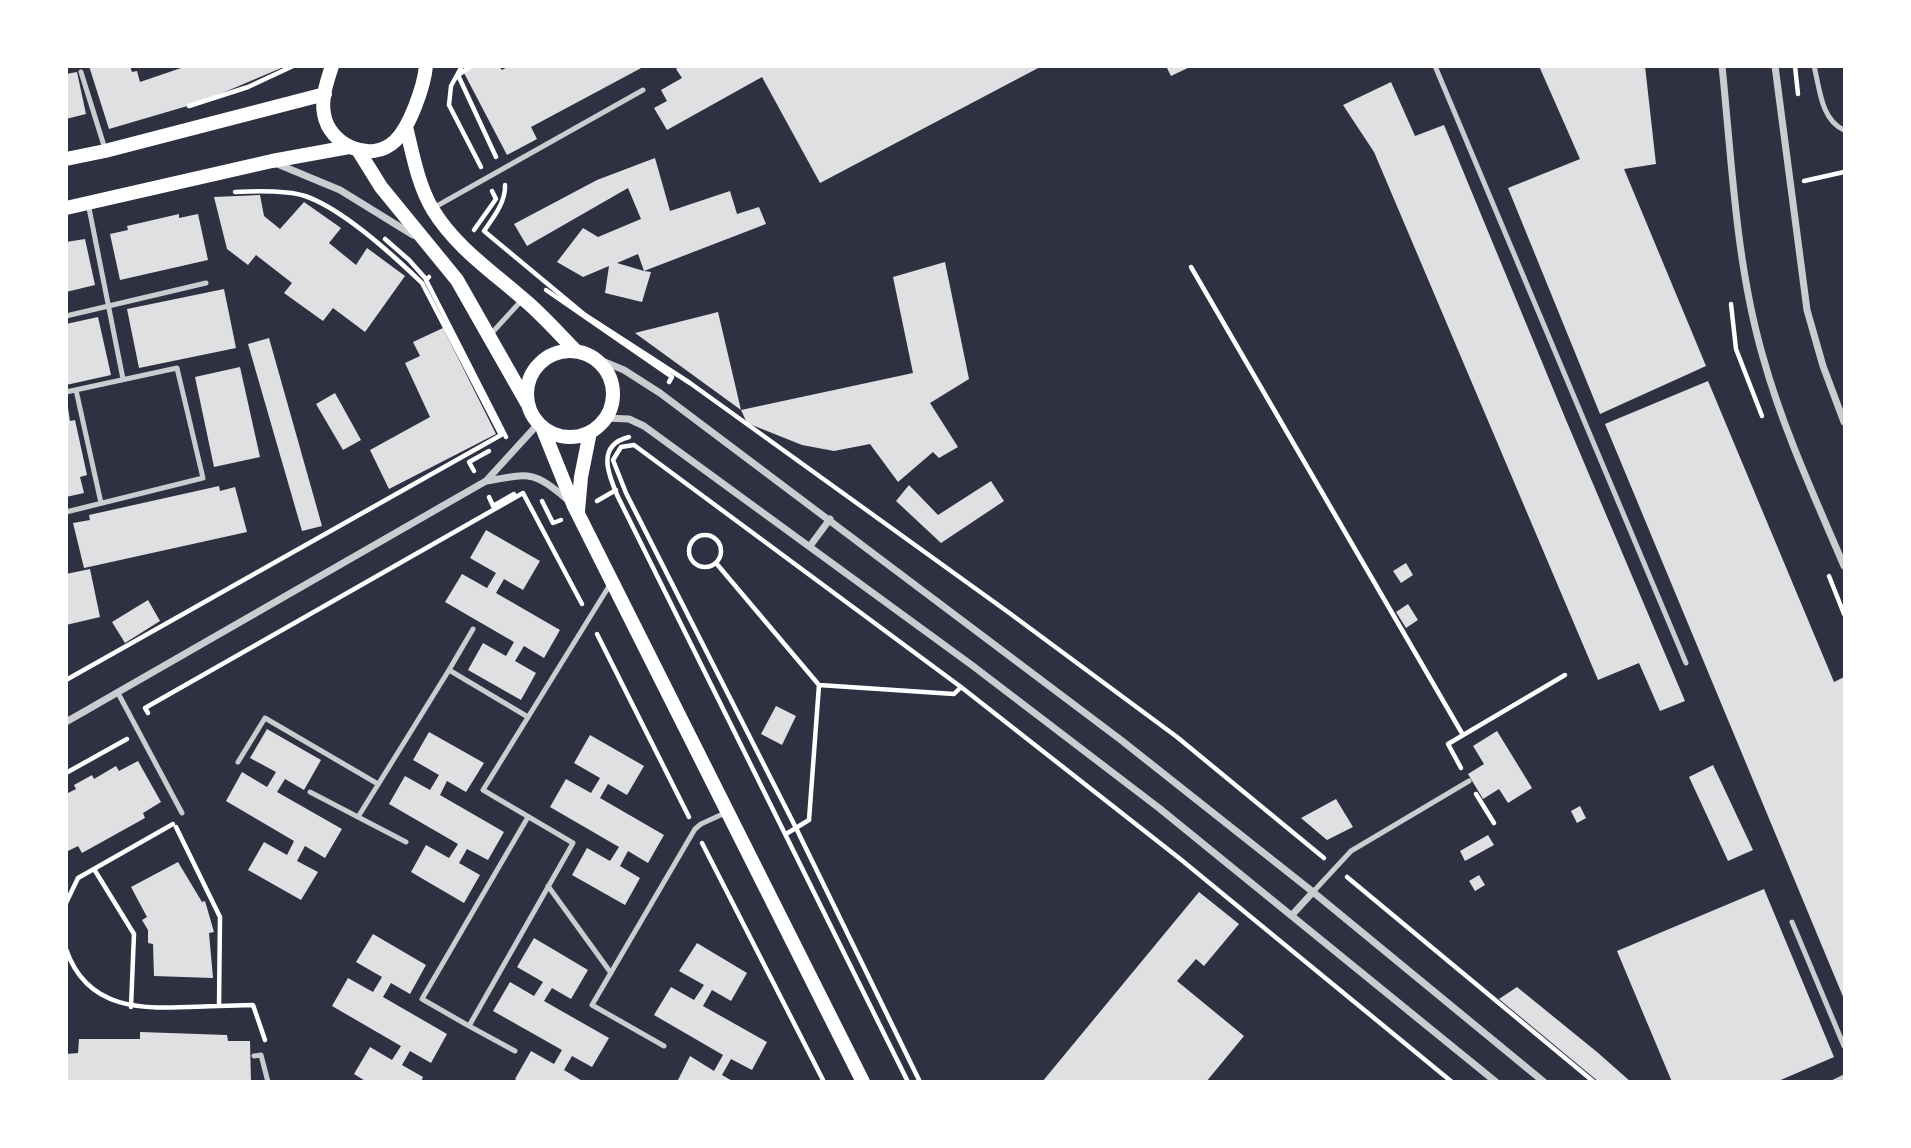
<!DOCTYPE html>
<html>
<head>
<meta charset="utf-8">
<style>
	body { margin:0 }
	#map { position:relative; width:1911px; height:1148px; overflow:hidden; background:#2d3142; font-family:"Source Serif 4",serif }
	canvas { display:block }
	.frame { position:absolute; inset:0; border:68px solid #fff; pointer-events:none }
</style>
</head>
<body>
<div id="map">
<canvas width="1911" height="1148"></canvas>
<div class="frame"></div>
</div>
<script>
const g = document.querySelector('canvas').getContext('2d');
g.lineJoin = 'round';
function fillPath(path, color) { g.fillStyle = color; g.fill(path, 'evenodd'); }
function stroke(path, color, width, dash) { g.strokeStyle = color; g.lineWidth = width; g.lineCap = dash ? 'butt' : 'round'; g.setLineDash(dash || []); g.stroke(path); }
fillPath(new Path2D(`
	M89,66h41l2,6 5,-1 3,11 47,-16h99l-85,36 -92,27z
	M476,66h23l3,4 7,-4h136l-114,61 6,12 -30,16 -43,-82z
	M680,66h362l-222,117 -58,-106 -95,53 -13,-22 13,-7 -6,-11 21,-12 -6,-9z
	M1166,66h26l-21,10z
	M1539,66h106l11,98 -32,5 82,197 -106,48 -92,-226 72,-29z
	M77,72l9,42 -20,5v-45z
	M1391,82l24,54 29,-11 122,295 119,281 -25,10 -21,-48 -41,17 -224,-528 -31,-47z
	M655,158l15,53 60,-20 7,23 22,-7 7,17 -122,47 7,1 -9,30 -37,-9 4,-27 -26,11 -26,-15 26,-34 15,9 43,-18 -13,-31 -101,58 -13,-22 83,-44zM638,254l6,17 -27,-8z
	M260,195l4,21 16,13 24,-27 37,26 -12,15 27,22 11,-17 38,28 -40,56 -32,-24 -10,13 -39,-28 8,-10 -36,-28 -8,10 -21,-16 -13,-52z
	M179,214v4l19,-4 10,46 -88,20 -10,-46 18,-4 -1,-4z
	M85,239l10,46 -29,7v-50z
	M945,262l24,117 -39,24 28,44 -19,11 -6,-6 -35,30 -28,-38 -36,7 -32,-6 -55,-22 -6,-13 172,-37 -20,-96z
	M224,289l12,59 -97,20 -12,-59z
	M718,312l23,98 -106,-77z
	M98,317l13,58 -45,10v-61z
	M443,328l53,106 -107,55 -19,-39 60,-33 -25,-54 15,-7 -7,-14z
	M269,338l53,188 -20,5 -54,-187z
	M240,367l20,90 -46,10 -19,-90z
	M1708,381l126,301 10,-5v322l-239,-575z
	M335,393l26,47 -18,10 -27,-46z
	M68,408l2,13 5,-1 12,55 -7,2 4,16 -18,4z
	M991,481l13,20 -63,42 -45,-42 13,-16 29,30z
	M219,486l1,5 15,-4 12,45 -163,36 -11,-45 17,-3 -1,-5z
	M486,530l54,31 -17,29 -19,-11 -8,14 64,37 -16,28 -20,-12 -9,15 21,12 -15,27 -53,-30 15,-27 23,13 8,-14 -69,-40 17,-28 25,14 9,-15 -26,-15z
	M1406,563l7,12 -12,8 -8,-12z
	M90,569l10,48 -34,8v-51z
	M148,600l12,21 -35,22 -13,-21z
	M1408,604l10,16 -12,8 -10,-16z
	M776,706l20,10 -14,29 -21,-11z
	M267,729l54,31 -17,30 -19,-11 -8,13 65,37 -17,29 -20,-12 -8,15 21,11 -17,28 -53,-30 16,-28 23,13 7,-14 -68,-40 16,-29 25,15 9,-15 -26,-14z
	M1497,731l35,57 -24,15 -9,-14 -16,10 -15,-25 16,-10 -11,-18z
	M429,732l55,31 -18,29 -19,-11 -7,14 64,37 -16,28 -21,-11 -8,14 21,12 -16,28 -53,-31 15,-27 23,13 9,-14 -69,-40 16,-28 25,14 9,-15 -26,-15z
	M590,735l54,31 -17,29 -19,-11 -8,14 64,37 -16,28 -20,-12 -8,15 20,12 -15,27 -53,-30 15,-27 23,13 9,-14 -69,-40 16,-28 25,14 9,-15 -26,-15z
	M138,761l23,41 -18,11 2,5 -63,35 -4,-7 -12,6v-58l10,-5 -2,-4 18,-10 2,4 22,-13 3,5z
	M1713,765l40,85 -25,11 -39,-84z
	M1336,799l17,28 -26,13 -26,-22z
	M1580,806l6,12 -9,5 -6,-12z
	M1488,835l6,10 -29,16 -5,-10z
	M178,862l24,40 3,-1 9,31 -5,1 4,45 -59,-2 -1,-32 -5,-1v-13l-6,-10 5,-3 -16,-30z
	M1479,875l6,10 -10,6 -6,-10z
	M1764,889l70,168 -58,25h-104l-55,-131z
	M1199,892l40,32 -35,42 -8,-7 -19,22 67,55 -38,46h-164z
	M373,934l53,31 -16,29 -19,-11 -8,14 64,37 -16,29 -21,-12 -8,14 21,12 -2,5h-54l-13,-8 16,-27 22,13 9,-14 -69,-40 16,-28 25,14 9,-15 -26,-15z
	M534,938l54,32 -17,29 -19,-11 -8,13 65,37 -17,29 -20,-11 -8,14 20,12h-65l-4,-3 16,-28 23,13 8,-14 -69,-39 17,-29 24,14 9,-14 -26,-15z
	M697,943l50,30 -16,28 -19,-11 -9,16 64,36 -15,28 -21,-11 -9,16 12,7h-57l13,-26 24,15 9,-16 -69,-40 17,-28 23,13 10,-15 -25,-14z
	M1517,987l80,65 34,30h-32l-100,-83z
	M140,1032l87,3 1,6h22l1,41h-185v-28l12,-1 1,-14h61z`), '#e0e0e3');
stroke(new Path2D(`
	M462,66l-11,20 -2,19 32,62
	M472,66l-14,9 38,82
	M1795,66l3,28
	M189,106l59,-19 45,-21
	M1804,181l40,-9
	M505,185c1,17 -12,33 -21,46l101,84 105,68 318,229 169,125 147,121
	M474,230l22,-31 -4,-8
	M385,239l24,21 17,19
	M1191,267l272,468
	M429,277l-3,3 80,157
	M546,290l126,87 -3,5
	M1731,304l5,45 26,67
	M629,437c-33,8 -21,37 -11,60l290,585
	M474,471l-5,-9 20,-11
	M489,497l4,9 21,-12
	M542,501l11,22 8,-3
	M597,501l19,-11
	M689 551a16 16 0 1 1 32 0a16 16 0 1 1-32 0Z
	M716,563l103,122 135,9 7,-7
	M1829,576l15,38
	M597,634l92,183
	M66,680l435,-245 -79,-152c-29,-28 -79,-74 -117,-87 -19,-6 -50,-5 -70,-4
	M148,713l-3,-5 378,-215 59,111
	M1461,768l-13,-24 117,-69
	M66,773l61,-34
	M1476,794l18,29
	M176,827l44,90 -1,89 34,-1 12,35
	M786,834l23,-14 10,-135
	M702,843l121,237 -1,2
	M94,869l40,65 -3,73
	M1347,877l247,205
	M66,903l12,-25 95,-54
	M66,949c24,71 94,58 153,57
	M920,1082l-124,-254 -170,-335 -13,-33 8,-13 13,-2 327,242 218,171 273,224`), '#fff', 4.5);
stroke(new Path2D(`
	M1435,66l251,597
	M1814,66c6,23 7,54 30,64
	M81,72l24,77
	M88,203l35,176
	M435,207l208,-117
	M66,316l140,-33
	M490,335l31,-34
	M76,390l25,113
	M66,392l111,-24 26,110 -137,34
	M473,629l-24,41 79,47
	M118,693l64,120
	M238,762l27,-44 113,66
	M310,792l96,50
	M358,817l91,-147
	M528,817l-106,182 47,27 104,-183 -90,-53 128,-207
	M548,886l63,87
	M1313,892l38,-41 118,-70
	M1792,922l52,124
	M469,1026l46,25
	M664,1046l-72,-41 103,-176 6,-5 24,-11
	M254,1056l7,-1 7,27
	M1834,1082l10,-5`), '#caccd0', 5);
stroke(new Path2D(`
	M1722,66c10,97 14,198 41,291 20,72 52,141 81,209
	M1775,66l32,244 16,56 21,56
	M275,163l65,27 73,45
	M595,358l29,12 36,23 461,347 192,152 231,190
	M605,418l24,1 15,7 329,240 186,142 337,274
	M487,481c44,-8 46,-10 81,19
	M810,546l20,-27
	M66,722l420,-241 52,-57
	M1292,915l21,-23`), '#caccd0', 7);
stroke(new Path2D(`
	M332,66c-5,15 -11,33 -8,48 5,31 47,50 71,27 15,-14 29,-55 31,-75
	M406,127c7,28 12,58 27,83 22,36 57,60 88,87 20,16 37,36 54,53
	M358,150l23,37 76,93 70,123
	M66,159l39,-8 220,-57
	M66,208l206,-47 77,-14
	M527 394a43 43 0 1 1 86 0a43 43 0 1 1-86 0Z
	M542,427l31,77 290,578
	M578,511l3,-34 9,-45`), '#fff', 14);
</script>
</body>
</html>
